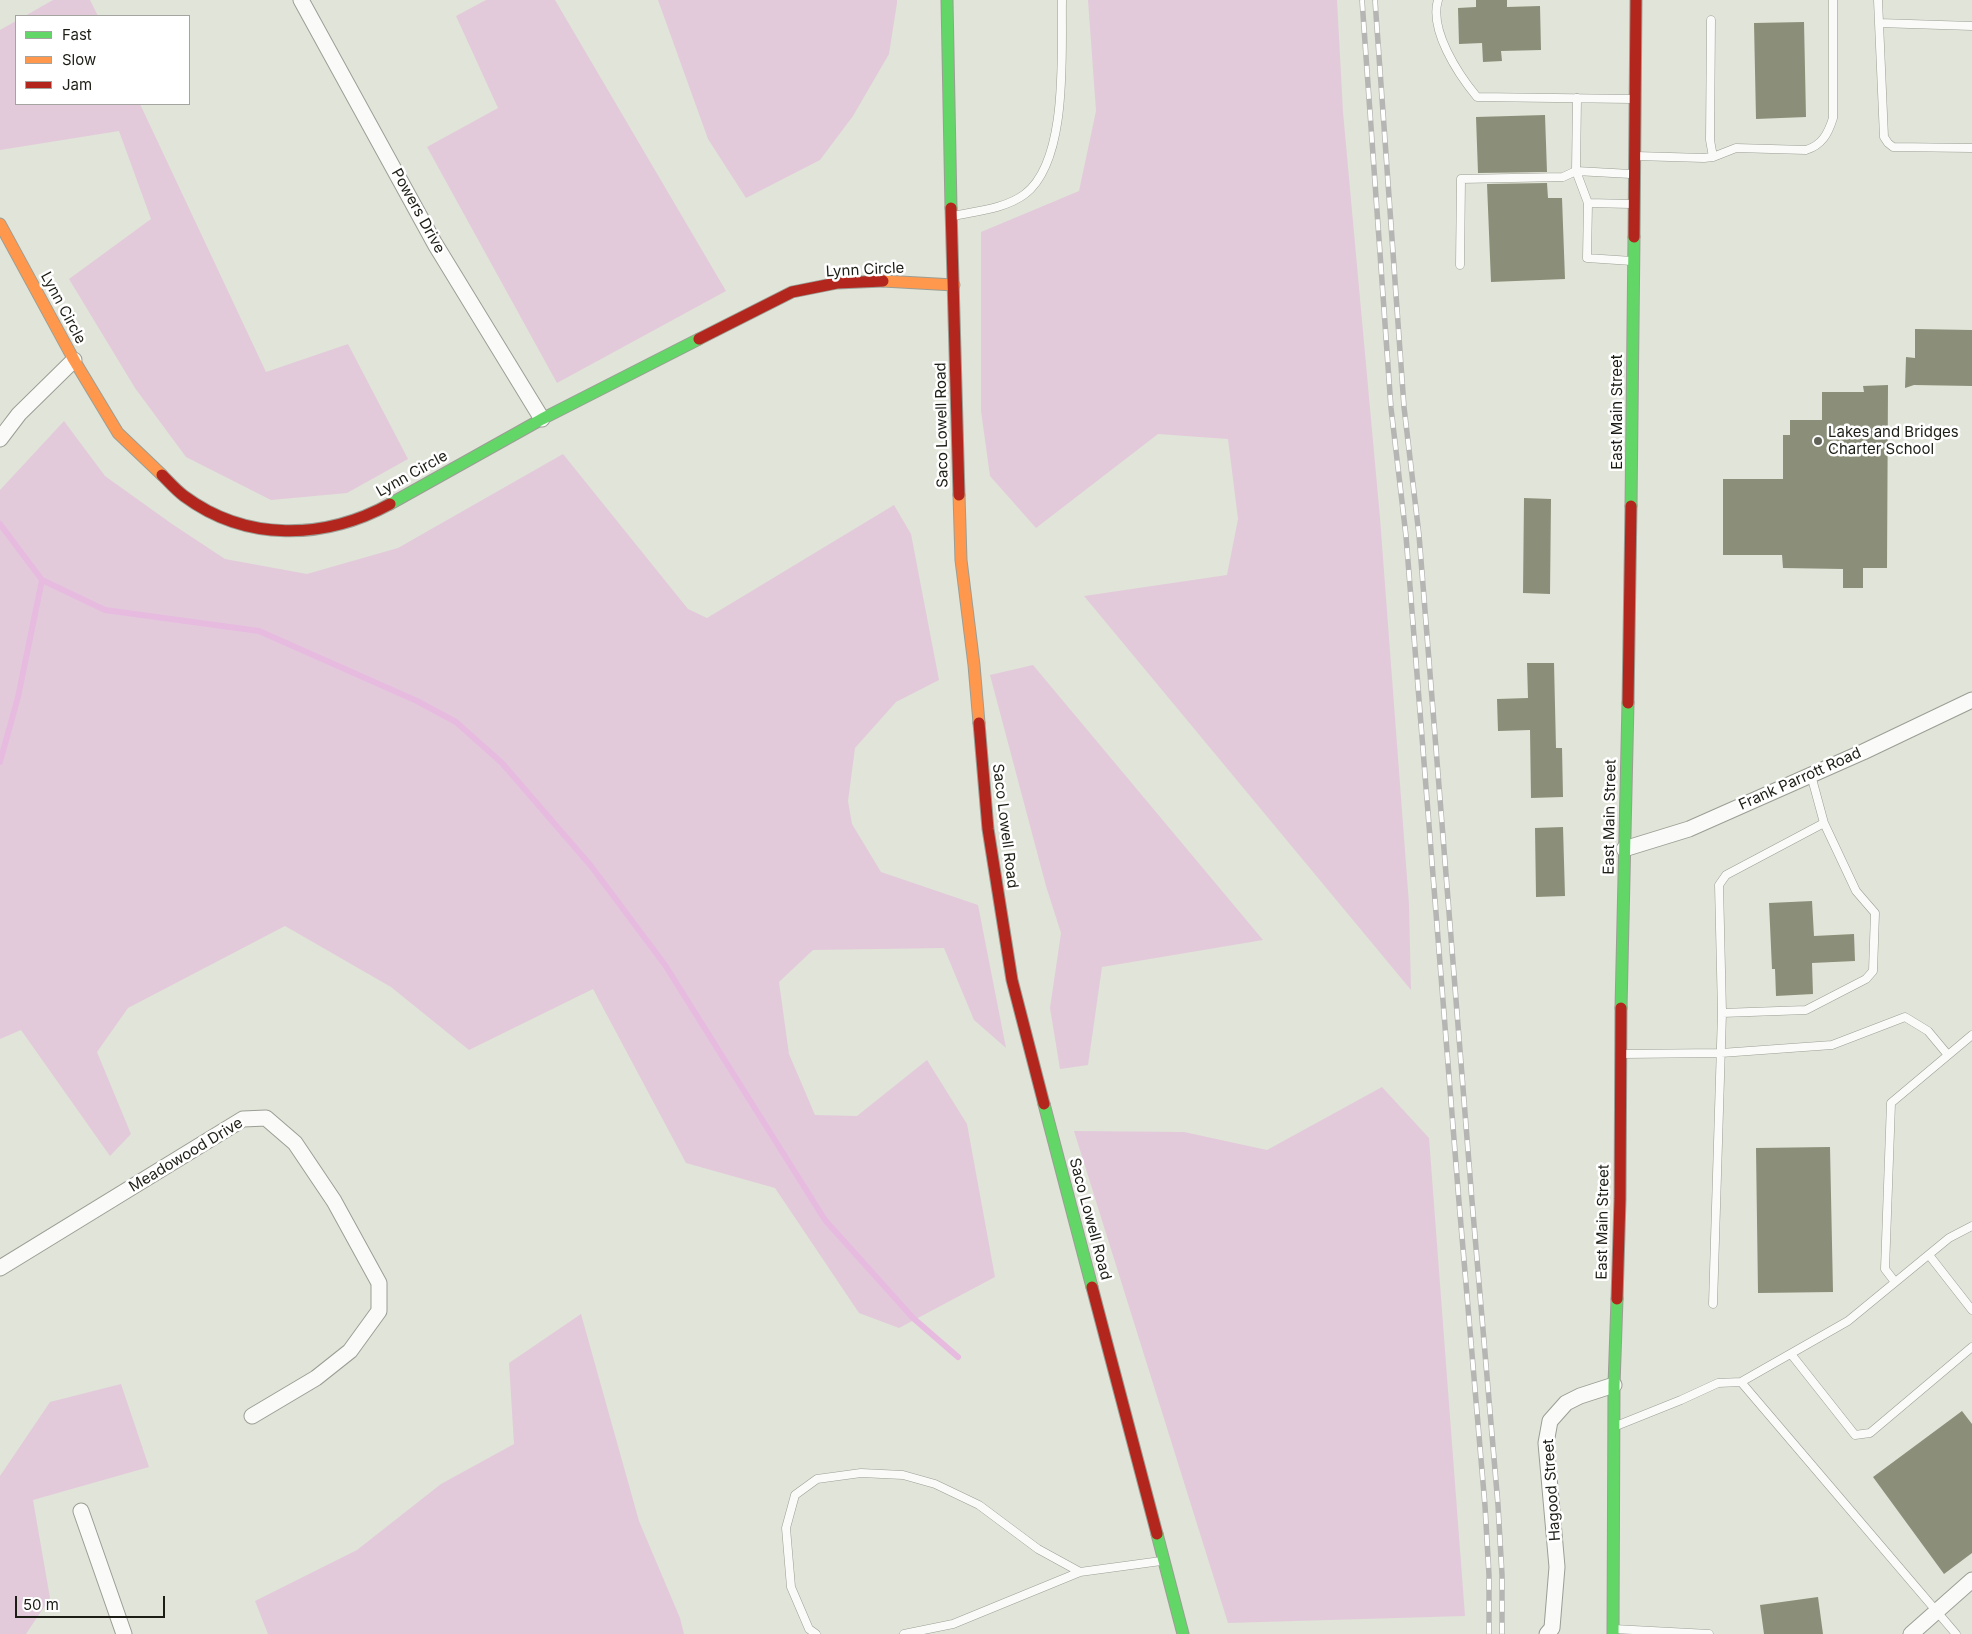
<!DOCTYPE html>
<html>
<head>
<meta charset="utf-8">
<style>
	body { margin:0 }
	#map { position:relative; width:1972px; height:1634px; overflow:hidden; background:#e1e4d8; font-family:Inter,sans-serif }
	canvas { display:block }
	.legend { position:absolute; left:15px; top:15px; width:175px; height:90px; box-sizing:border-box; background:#fff; border:1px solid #a4a5a1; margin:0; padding:6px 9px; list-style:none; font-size:15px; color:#1c1e15 }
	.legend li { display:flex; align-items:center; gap:10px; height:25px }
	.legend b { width:25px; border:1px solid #a4a5a1 }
	.scale { position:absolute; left:15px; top:1596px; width:150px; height:22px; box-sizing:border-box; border:2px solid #1c1e15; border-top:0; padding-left:6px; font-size:15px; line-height:18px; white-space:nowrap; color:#1c1e15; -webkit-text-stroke:4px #fff; paint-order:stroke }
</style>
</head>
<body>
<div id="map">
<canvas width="1972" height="1634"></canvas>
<ul class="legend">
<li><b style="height:6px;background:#63d668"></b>Fast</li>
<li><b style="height:6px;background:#ff974d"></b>Slow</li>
<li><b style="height:6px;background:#b3261e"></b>Jam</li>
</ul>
<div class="scale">50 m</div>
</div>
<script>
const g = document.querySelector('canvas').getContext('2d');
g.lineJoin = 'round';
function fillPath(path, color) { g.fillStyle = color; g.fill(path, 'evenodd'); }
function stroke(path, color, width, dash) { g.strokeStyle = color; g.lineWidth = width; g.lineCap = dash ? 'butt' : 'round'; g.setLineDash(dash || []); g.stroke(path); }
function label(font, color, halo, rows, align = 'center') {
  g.font = font + ' Inter,sans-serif'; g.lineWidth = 5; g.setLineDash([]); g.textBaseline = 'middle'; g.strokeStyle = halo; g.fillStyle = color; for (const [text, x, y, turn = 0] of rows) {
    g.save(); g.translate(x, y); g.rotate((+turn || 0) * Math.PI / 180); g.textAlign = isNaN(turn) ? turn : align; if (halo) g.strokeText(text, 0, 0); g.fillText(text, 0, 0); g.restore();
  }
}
fillPath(new Path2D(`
	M53,0h37l8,16h-73z
	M486,0h69l171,291 -169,92 -130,-236 71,-39 -42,-92z
	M658,0h239v3l-8,51 -36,62 -33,44 -74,38 -38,-59z
	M1088,0h249l6,112 37,406 29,386 2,86 -327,-394 143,-21 11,-56 -10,-80 -70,-5 -122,94 -46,-52 -9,-65v-179l98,-41 17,-80z
	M16,21v83h124l126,268 82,-28 60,115 -61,34 -76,7 -85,-43 -51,-69 -66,-109 82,-60 -32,-88 -119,19v-120z
	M64,421l41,55 67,48 53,35 82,15 91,-26 165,-94 125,155 19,9 187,-113 17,29 28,146 -43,22 -41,46 -7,53 4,23 29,48 97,33 28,143 -32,-28 -30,-72 -131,2 -34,32 10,72 26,61 42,1 70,-56 40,64 28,153 -96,51 -40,-15 -84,-125 -89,-25 -93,-174 -124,61 -78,-63 -106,-61 -157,82 -31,44 34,82 -21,22 -89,-126 -21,9v-549z
	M1033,665l230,275 -161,27 -14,98 -28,4 -10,-61 11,-75 -15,-47 -56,-211z
	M1382,1087l47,51 36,478 -237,7 -154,-492 110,1 83,18z
	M581,1314l58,207 41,97 4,16h-416l-13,-33 102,-51 84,-66 73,-40 -5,-81z
	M121,1384l28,83 -116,33 17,98 -24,36h-26v-158l50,-74z`), '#e2cadb');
stroke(new Path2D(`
	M0,524l42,56 63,30 154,21 158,70 39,21 46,41 89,103 74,99 160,255 88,98 45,39
	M0,762l18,-65 24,-117`), '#e7bbe0', 6);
fillPath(new Path2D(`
	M1476,0h31v7l33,-1 1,44 -40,1 1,10 -19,1 -1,-19 -23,1 -1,-36 18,-1z
	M1804,22l2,95 -50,2 -2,-96z
	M1545,115l2,57 -69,1 -2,-56z
	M1547,183l1,15h14l3,81 -74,3 -4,-98z
	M1915,329l57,1v56l-58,-1 -9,3 1,-31 9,1z
	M1888,385l-1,183h-24v20h-20v-19l-60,-1 -1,-13h-59v-76h60v-44h7v-15h32v-28h42l-1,-6z
	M1524,498l27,1 -1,95 -27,-1z
	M1527,663h27l2,85h6l1,49 -32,1 -1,-68 -32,1 -1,-32 31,-1z
	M1563,827l2,69 -29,1 -1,-69z
	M1812,901l2,35 40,-2 1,27 -43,2 1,31 -37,2 -1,-27h-3l-3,-66z
	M1830,1147l3,145 -75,1 -2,-145z
	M1962,1411l10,13v129l-28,21 -71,-97z
	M1818,1597l5,37h-59l-4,-29z`), '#8b8f79');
const lane = new Path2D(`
	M1438,0c-9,30 20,74 39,97l155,2
	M1878,0l6,137 4,6 5,4 79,1
	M1711,20l-1,120 3,17
	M1879,23l93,3
	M1636,156l68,2 9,-1 23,-9 70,2c16,-5 22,-16 27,-32v-118
	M1631,174l-55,-3 12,32 -1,55 45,3
	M1588,203l43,1
	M953,216c23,-5 52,-7 72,-22 44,-34 36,-143 37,-194
	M1460,265l1,-86 102,-2 13,-6 1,-73
	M1811,775l13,48 -98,52 -7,10 3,128 84,-3 60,-31 7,-8 2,-58 -19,-22 -32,-68
	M1622,1054l99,-1 111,-8 73,-28 23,14 20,24
	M1929,1255l43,55
	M1895,1282l-10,-13 6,-166 81,-68
	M1713,1304l9,-291
	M1791,1354l64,81 15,-2 102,-86
	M1741,1382l107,-61 101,-83 23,-12
	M1616,1426l65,-26 37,-17 23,-1 215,252
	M1614,1629l95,5
	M816,1634l-7,-5 -18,-42 -5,-59 9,-33 22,-16 44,-6 42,2 32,9 44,21 59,44 42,23
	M904,1634l49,-10 127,-52 81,-11`);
const street = new Path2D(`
	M301,0l134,244 107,175
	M0,439l19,-25 55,-54
	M1624,849l65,-20 174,-77 109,-52
	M0,1268l243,-149 23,-1 29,25 39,58 45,82v28l-29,40 -34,27 -64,38
	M81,1511l43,123
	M1547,1634l5,-6 5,-61 -11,-124 4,-22 16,-18 14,-7 34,-11
	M1911,1634l61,-54`);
const fast = new Path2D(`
	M947,0l4,208
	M390,504l152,-85 157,-80
	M1631,506l3,-269
	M1621,1008l7,-305
	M1044,1104l48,183
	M1157,1534l26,100
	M1613,1634l1,-249 3,-86`);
const slow = new Path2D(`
	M0,224l74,136 44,73 44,42
	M883,281l71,4
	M959,495l2,65 13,105 5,58`);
const jam = new Path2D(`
	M951,208l8,287
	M1634,237l2,-237
	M699,339l93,-47 45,-9 46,-2
	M162,475c7,7 14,15 22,21 62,46 140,44 206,8
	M1628,703l3,-197
	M979,723l9,106 24,151 32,124
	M1092,1287l65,247
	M1617,1299l3,-100 1,-191`);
stroke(lane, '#9b9e94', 9);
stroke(street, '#9b9e94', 17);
stroke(fast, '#9b9e94', 13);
stroke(slow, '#9b9e94', 13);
stroke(jam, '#9b9e94', 13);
stroke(lane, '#fafbf9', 8);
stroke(street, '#fafbf9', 15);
stroke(fast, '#63d668', 11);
stroke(slow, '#ff974d', 11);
stroke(jam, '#b3261e', 11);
const rail = new Path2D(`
	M1362,0l29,408 15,128 53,666 26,304 4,69v59
	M1375,0l29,407 15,128 53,666 26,304 4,70v59`);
stroke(rail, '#b5b6b3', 5.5);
stroke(rail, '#fff', 4, [11]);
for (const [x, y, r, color] of [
	[1818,441,5,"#616359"]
]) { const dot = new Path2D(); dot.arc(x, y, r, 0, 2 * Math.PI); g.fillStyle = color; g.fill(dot); stroke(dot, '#fff', 2); }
label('15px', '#1c1e15', '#fff', [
	["Powers Drive",418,211,61],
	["Lynn Circle",865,270,-3],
	["Lynn Circle",63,308,62],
	["East Main Street",1617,412,-90],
	["Saco Lowell Road",942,425,-91],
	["Lynn Circle",412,474,-29],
	["Frank Parrott Road",1800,779,-24],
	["East Main Street",1610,817,-89],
	["Saco Lowell Road",1005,826,83],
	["Meadowood Drive",186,1155,-31],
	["Saco Lowell Road",1090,1219,75],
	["East Main Street",1603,1222,-89],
	["Hagood Street",1552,1490,-94]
]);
label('15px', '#1c1e15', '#fff', [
	["Lakes and Bridges",1828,432],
	["Charter School",1828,449]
], 'left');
</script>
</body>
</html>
